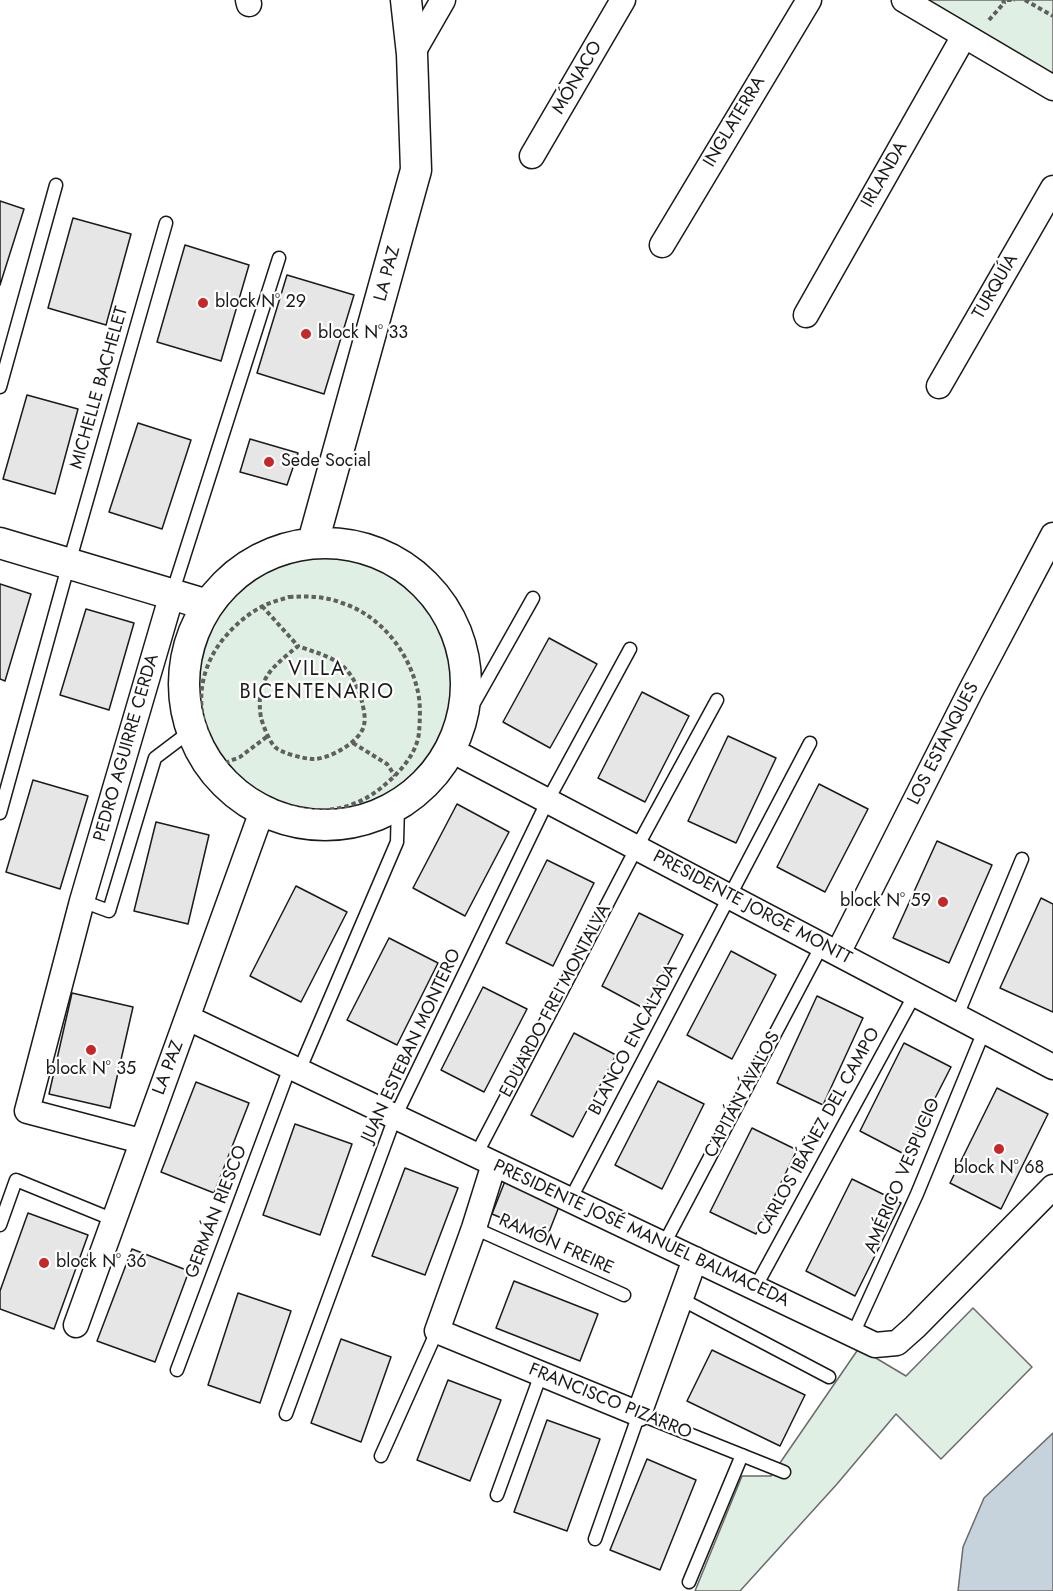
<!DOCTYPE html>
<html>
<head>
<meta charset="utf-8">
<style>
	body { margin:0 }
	canvas { display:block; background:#fff }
</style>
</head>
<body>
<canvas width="1053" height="1591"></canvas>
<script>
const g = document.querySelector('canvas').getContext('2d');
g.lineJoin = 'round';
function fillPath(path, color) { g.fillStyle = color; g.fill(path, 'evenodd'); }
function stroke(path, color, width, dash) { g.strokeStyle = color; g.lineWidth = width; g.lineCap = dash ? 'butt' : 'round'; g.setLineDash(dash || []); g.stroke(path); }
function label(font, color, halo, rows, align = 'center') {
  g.font = font + ' Jost,sans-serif'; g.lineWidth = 4.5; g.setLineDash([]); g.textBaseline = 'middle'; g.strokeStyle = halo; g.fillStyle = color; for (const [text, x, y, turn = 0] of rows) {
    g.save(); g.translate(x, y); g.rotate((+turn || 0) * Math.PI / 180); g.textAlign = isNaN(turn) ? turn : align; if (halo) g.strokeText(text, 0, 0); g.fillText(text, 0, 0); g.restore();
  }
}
const green = new Path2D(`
	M923,0h130v77z
	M191 686a134 134 0 1 1 268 0a134 134 0 1 1-268 0Z
	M973,1308l59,59 -91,92 -45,-45 -59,70 -97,107h-45l47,-115h29l88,-128 47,28z`);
fillPath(green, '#e0efe3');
stroke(green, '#6a6a6a', 1.5);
const water = new Path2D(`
	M1053,1433v158h-95l5,-44 21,-49z`);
fillPath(water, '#c6d2dc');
stroke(water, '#6a6a6a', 1.5);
const building = new Path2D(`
	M0,201l24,8 -24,76z
	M73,218l58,16 -25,91 -58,-17z
	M185,245l64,20 -28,96 -64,-19z
	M287,275l67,20 -30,99 -67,-21z
	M27,395l51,14 -23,85 -52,-15z
	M138,423l53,17 -29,89 -53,-17z
	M250,439l48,14 -11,32 -47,-13z
	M0,584l31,10 -26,87 -5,-2z
	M86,609l48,14 -25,87 -49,-15z
	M549,638l48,26 -47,84 -47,-26z
	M642,692l47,24 -44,86 -47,-24z
	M728,736l48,22 -40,85 -48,-22z
	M33,780l55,16 -28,93 -54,-17z
	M819,784l49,25 -43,83 -48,-25z
	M457,804l52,28 -44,84 -52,-28z
	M156,822l53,13 -21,89 -54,-13z
	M937,841l55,24 -43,98 -56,-25z
	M547,860l47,23 -41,83 -47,-23z
	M296,886l51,26 -46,90 -51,-26z
	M1041,898l12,6v108l-53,-24z
	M639,913l44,22 -38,74 -43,-23z
	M389,938l49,25 -41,82 -50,-25z
	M731,951l45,24 -44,84 -45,-24z
	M483,987l44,22 -43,83 -43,-22z
	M72,993l61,14 -23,101 -61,-14z
	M817,996l46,22 -40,87 -46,-22z
	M574,1033l42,22 -43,82 -42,-22z
	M904,1043l47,24 -45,88 -46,-24z
	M658,1081l46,23 -42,85 -47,-24z
	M196,1082l53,21 -35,90 -53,-21z
	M997,1088l51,26 -47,95 -51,-26z
	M295,1124l57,20 -32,91 -57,-20z
	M752,1128l45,22 -41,84 -46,-22z
	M405,1168l53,20 -33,87 -53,-19z
	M507,1176l55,23 -15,38 -55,-23z
	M852,1179l49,24 -46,93 -49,-25z
	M28,1213l60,22 -34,94 -54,-20v-18z
	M132,1249l57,22 -34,91 -58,-21z
	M514,1281l84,33 -18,47 -84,-33z
	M238,1293l53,18 -31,92 -52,-18z
	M341,1339l50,18 -30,85 -50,-19z
	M712,1350l93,45 -25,51 -93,-45z
	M448,1380l53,20 -31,81 -53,-21z
	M547,1420l53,19 -33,92 -53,-19z
	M647,1459l49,21 -36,90 -50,-20z`);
fillPath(building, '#e6e6e6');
stroke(building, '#1a1a1a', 1.5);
const service = new Path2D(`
	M0,387l56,-202
	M172,594l107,-336
	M463,707l12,-6 58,-103
	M0,813l69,-250 97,-340
	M82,901l27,10 46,-153 37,-28
	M957,1016l65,-157
	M299,1071l98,-229 1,-36
	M476,1155l161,-308 80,-147
	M570,1200l240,-457
	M0,1225l16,-45 98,40
	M474,1228l150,67
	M664,1244l158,-299
	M755,1288l160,-294
	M681,1299l148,78
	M853,1334l64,-140 67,-163
	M177,1370l113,-303
	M286,1414l109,-297 153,-317 82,-151
	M381,1456l56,-125
	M497,1495l44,-121
	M595,1539l44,-125 145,58
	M689,1582l53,-127`);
const minor = new Path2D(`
	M248,0l1,4
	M904,0l149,88
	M412,54l31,-54
	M532,156l91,-156
	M662,245l147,-245
	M806,315l158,-279
	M939,386l114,-198
	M451,750l602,317
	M838,953l132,-261 83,-157
	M188,1018l687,327 22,-2 18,-16 138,-140
	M141,1141l-114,-30 55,-210 90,-307
	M494,1164l-20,64 -37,103 202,83 56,-155
	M76,1325l186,-514`);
const tertiary = new Path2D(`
	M313,542l103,-372 -4,-116 -6,-54
	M0,543l208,62
	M184 684a141 141 0 1 1 282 0a141 141 0 1 1-282 0Z`);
stroke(service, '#1a1a1a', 15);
stroke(minor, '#1a1a1a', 27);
stroke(tertiary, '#1a1a1a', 33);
stroke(new Path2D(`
	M1007,0h8
	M1025,0l28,16
	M989,20l15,-17 -1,-3
	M289,597c18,-1 36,-1 53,6 38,12 66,48 75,85 4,14 3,31 2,45 -3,23 -21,41 -38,55 -89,71 -225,-41 -165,-139 11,-17 29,-34 47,-43 8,-4 17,-6 26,-9z
	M262,606l36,40c-27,22 -43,34 -37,72 2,7 8,23 14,29 6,6 29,12 39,12 15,0 47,-17 50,-34 2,-8 -1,-19 -3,-27 -4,-13 -10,-26 -21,-34 -14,-10 -27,-12 -42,-18
	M353,743l34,21 8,12
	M225,763l15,-6 29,-22`), '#5f5f5f', 4, [4.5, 3]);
stroke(service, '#fff', 12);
stroke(minor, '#fff', 24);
stroke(tertiary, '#fff', 30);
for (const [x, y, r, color] of [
	[203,303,6,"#c62828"],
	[306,334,6,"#c62828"],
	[269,462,6,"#c62828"],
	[943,902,6,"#c62828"],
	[91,1050,6,"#c62828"],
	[999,1149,6,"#c62828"],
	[44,1263,6,"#c62828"]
]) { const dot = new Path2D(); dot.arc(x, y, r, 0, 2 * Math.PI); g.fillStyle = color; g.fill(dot); stroke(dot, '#fff', 2); }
label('18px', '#1a1a1a', '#fff', [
	["MÓNACO",578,78,-60],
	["INGLATERRA",735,122,-59],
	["IRLANDA",885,175,-60],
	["LA PAZ",388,274,-75],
	["TURQUÍA",996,287,-60],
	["MICHELLE BACHELET",100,388,-74],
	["LOS ESTANQUES",944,744,-63],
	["PEDRO AGUIRRE CERDA",127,748,-74],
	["PRESIDENTE JORGE MONTT",752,908,28],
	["EDUARDO FREI MONTALVA",556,1001,-62],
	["BLANCO ENCALADA",634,1040,-62],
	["JUAN ESTEBAN MONTERO",412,1046,-65],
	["LA PAZ",169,1068,-69],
	["CAPITÁN ÁVALOS",743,1095,-62],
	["CARLOS IBÁÑEZ DEL CAMPO",819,1132,-61],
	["AMÉRICO VESPUCIO",903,1176,-67],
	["GERMÁN RIESCO",217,1212,-69],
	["PRESIDENTE JOSÉ MANUEL BALMACEDA",641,1234,25],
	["RAMÓN FREIRE",556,1245,24],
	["FRANCISCO PIZARRO",610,1402,22]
]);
label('18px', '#1a1a1a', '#fff', [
	["block N° 29",215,303],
	["block N° 33",318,334],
	["Sede Social",281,462],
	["block N° 59",931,902,"right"],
	["block N° 35",91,1070,"center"],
	["block N° 68",999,1169,"center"],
	["block N° 36",56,1263]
], 'left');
g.letterSpacing = '1.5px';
label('20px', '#1a1a1a', '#fff', [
	["VILLA",317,670],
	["BICENTENARIO",317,693]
]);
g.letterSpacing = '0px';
</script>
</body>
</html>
